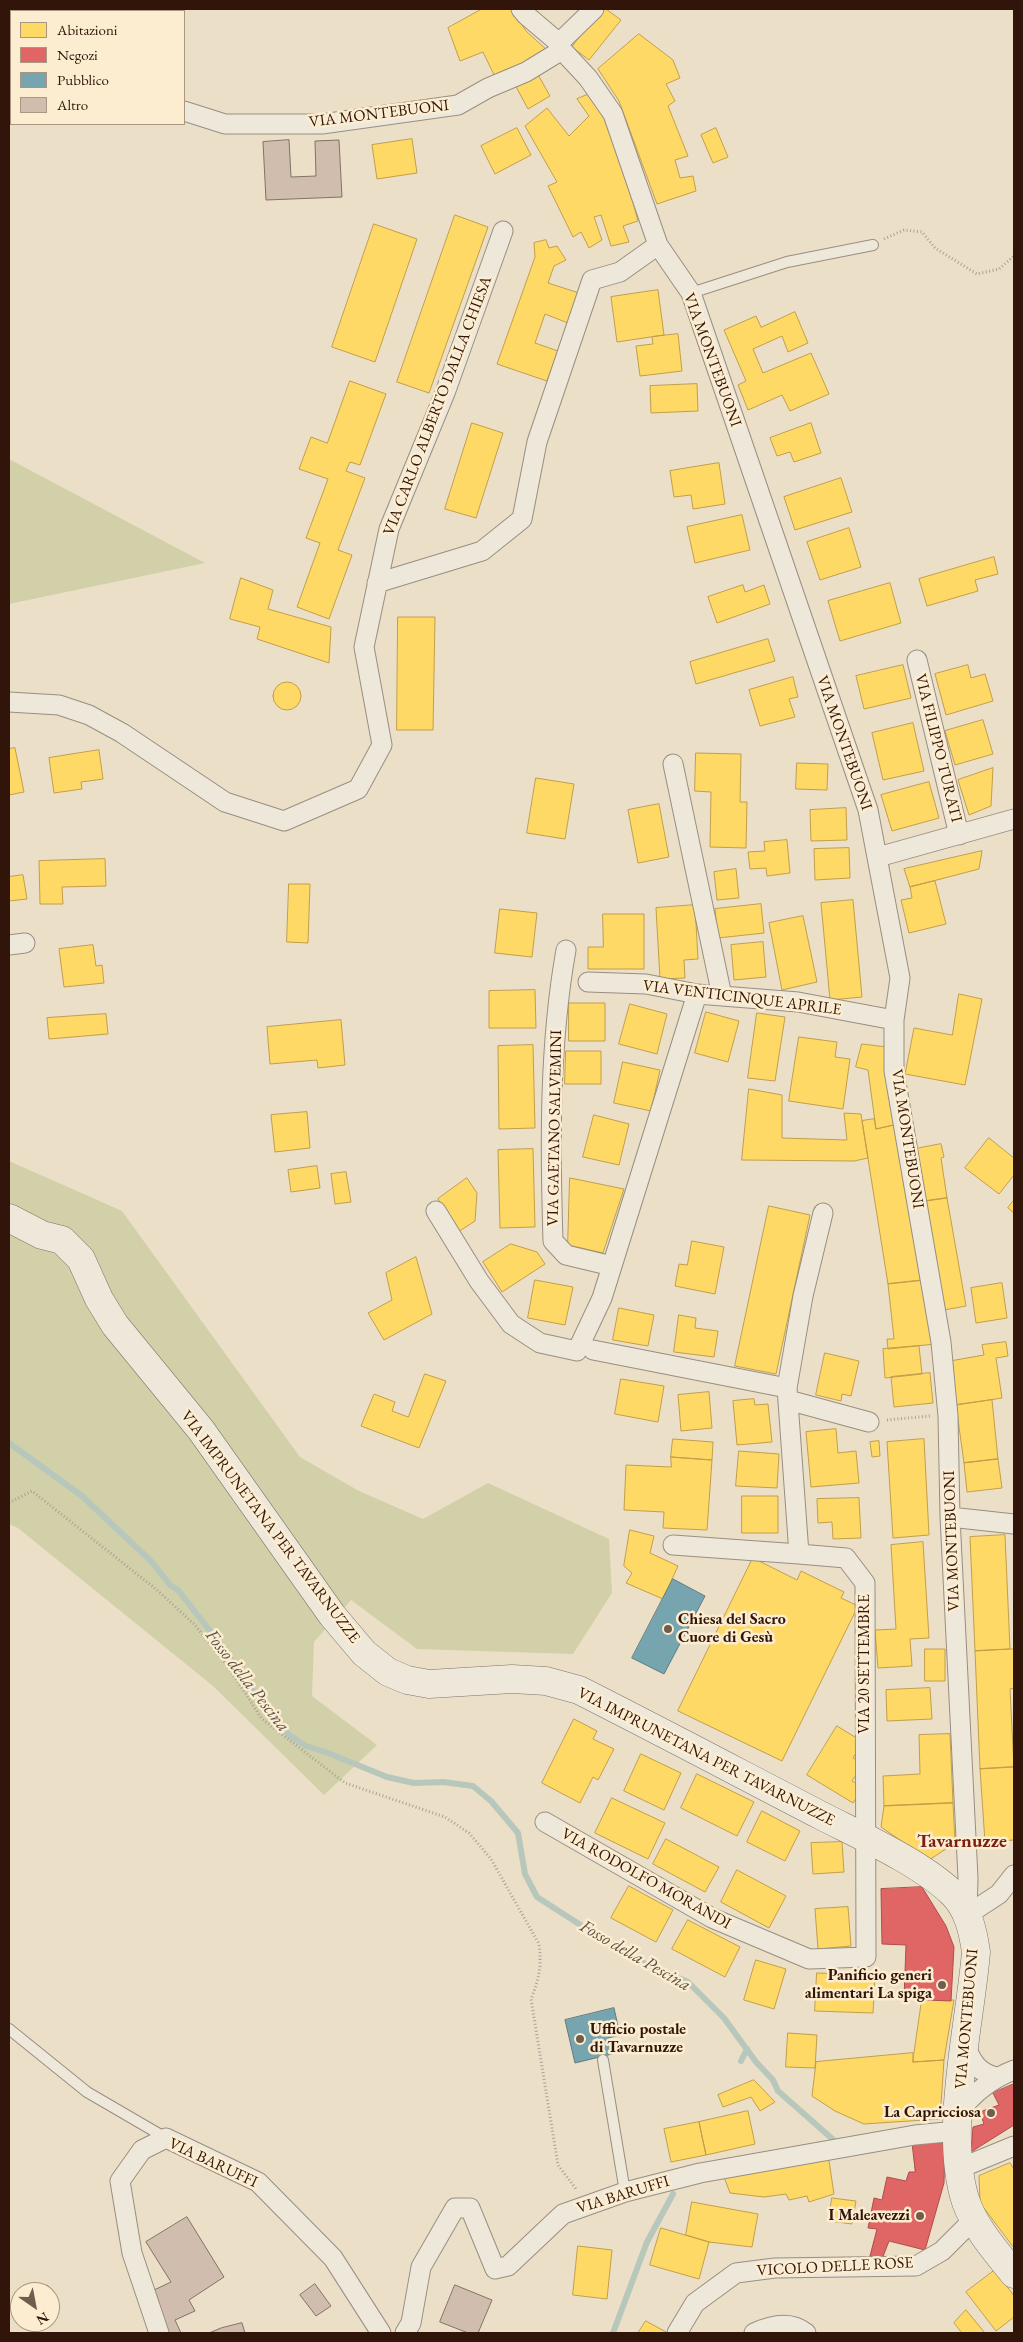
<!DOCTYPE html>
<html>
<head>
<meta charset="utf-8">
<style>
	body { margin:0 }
	#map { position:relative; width:1023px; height:2342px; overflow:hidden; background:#ecdfc7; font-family:"EB Garamond",serif }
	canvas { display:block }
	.frame { position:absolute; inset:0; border:10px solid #31150a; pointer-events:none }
	.legend { position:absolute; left:10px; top:10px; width:175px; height:115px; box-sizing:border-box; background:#fcedd1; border:1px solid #ab9781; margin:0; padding:6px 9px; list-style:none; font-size:15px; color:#31150a }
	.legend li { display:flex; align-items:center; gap:10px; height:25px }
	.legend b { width:25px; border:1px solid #ab9781 }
	.north { position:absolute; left:10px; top:2282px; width:50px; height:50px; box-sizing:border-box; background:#fcedd1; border:1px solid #ab9781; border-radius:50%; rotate:147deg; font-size:14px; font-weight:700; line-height:20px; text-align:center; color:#31150a }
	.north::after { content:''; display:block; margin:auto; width:18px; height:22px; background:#725c4c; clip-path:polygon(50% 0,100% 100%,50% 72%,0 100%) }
</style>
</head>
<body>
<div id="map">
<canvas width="1023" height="2342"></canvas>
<div class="frame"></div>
<ul class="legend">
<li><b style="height:14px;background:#ffd966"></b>Abitazioni</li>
<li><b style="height:14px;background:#e06666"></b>Negozi</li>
<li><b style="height:14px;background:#76a5af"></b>Pubblico</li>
<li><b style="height:14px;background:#d0bdad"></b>Altro</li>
</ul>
<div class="north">N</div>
</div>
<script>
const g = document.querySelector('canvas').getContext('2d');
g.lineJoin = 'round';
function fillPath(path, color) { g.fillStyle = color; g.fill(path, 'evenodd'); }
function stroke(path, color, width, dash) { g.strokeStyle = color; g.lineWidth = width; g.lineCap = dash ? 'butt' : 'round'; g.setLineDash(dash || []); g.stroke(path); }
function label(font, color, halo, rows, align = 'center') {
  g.font = font + ' "EB Garamond",serif'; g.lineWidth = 5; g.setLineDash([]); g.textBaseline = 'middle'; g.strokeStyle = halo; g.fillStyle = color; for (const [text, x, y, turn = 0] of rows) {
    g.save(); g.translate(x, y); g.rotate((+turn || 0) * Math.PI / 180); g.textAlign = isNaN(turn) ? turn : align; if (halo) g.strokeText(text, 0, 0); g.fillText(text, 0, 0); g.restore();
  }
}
fillPath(new Path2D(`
	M9,459l196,104 -196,41z
	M9,1161l113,50 178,246 59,34 64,28 65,-36 121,56 3,54 -39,61 -156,-5 -66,-49 -37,42 -2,54 65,49 -53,50 -111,-109 -195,-158 -9,-4z`), '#d2d0a8');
const homes = new Path2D(`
	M482,9h29l15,22 23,21 -52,29 -14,-29 -23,9 -12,-33z
	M602,9h4l15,11 -32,40 -17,-13z
	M639,34l34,26 7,18 -14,6 9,17 -7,5 20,50 -13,4 5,18 13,-2 3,15 -39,13 -38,-103 -21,-32z
	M536,71l14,25 -22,13 -14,-26z
	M592,93l25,48 21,80 -15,5 6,16 -18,4 -10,-31 -7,2 8,23 -13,8 -8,-16 -8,5 -25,-51 9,-4 -32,-56 22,-18 22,28 20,-20 -12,-17z
	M517,128l14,27 -36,19 -14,-28z
	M716,128l12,29 -15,6 -12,-28z
	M412,139l5,34 -40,6 -5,-34z
	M455,215l33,12 -59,166 -32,-11z
	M374,224l43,15 -42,123 -43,-15z
	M546,240l3,8 8,-2 9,14 -12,6 -6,17 31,10 -11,30 -23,-9 -10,29 23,8 -11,30 -50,-17 38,-107 -1,-14z
	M658,290l6,45 -47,7 -6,-45z
	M795,312l13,31 -20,9 -6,-16 -29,13 10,24 48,-20 18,41 -39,17 -8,-16 -34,15 -10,-25 8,-4 -22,-51 32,-14 5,11z
	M678,334l4,37 -42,5 -4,-30 17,-2 -1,-7z
	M350,381l36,13 -26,71 -10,-3 -4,9 19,7 -27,72 14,5 -23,64 -32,-12 23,-64 -14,-5 22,-59 -29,-10 12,-32 16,6z
	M697,384l1,27 -47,2 -1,-27z
	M472,423l31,10 -27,85 -31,-9z
	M811,423l10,30 -27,9 -4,-10 -13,4 -7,-18z
	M719,463l6,41 -32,5 -2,-14 -17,2 -4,-26z
	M841,478l11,34 -57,18 -11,-33z
	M742,515l8,35 -55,13 -8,-36z
	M849,528l12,39 -41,13 -13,-38z
	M994,557l4,17 -23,6 3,11 -51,15 -8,-27z
	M241,578l32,12 -5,19 63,18 -2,36 -72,-24 3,-12 -30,-8z
	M890,583l11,40 -61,18 -12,-40z
	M743,585l2,7 19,-7 6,19 -53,19 -9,-26z
	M398,617h37l-2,113h-36z
	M768,639l7,22 -79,23 -6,-22z
	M903,665l8,33 -47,11 -8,-33z
	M968,665l3,13 14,-4 8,27 -47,14 -11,-41z
	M793,677l5,20 -9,2 6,18 -35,9 -11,-36z
	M273 696a14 14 0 1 1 28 0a14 14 0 1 1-28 0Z
	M983,720l10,34 -38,11 -10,-34z
	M913,723l11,48 -41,9 -11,-47z
	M15,748l9,44 -15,3v-46z
	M99,750l4,29 -22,3 1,7 -28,4 -5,-35z
	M696,753l45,1 -1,48h7l-1,46 -36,-1 1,-55 -16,-1z
	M797,763l31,1 -1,26 -31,-1z
	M993,768l-2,38 -22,9 -11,-35z
	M536,778l38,6 -9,55 -38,-6z
	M929,782l10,36 -47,13 -11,-36z
	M659,804l10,53 -31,6 -10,-53z
	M846,808l1,32 -36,1 -1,-31z
	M787,840l3,33 -23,3 -1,-8 -16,1 -2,-17 17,-1 -1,-9z
	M849,848l1,30 -35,2 -1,-31z
	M982,851l-3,18 -69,18 -6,-18z
	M105,859l1,27 -44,1 1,17h-23l-1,-43z
	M736,869l3,29 -22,2 -3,-28z
	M23,875l4,24 -18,2v-24z
	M935,881l11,43 -37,9 -8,-33 11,-2 -2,-11z
	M289,884h21l-2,59 -21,-1z
	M853,900l9,97 -32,3 -9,-97z
	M761,904l3,29 -46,5 -3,-29z
	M695,905l3,54 -14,1 1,18 -25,1 -4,-71z
	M500,909l37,4 -5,44 -37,-4z
	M603,914h41v55h-56v-22h15z
	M803,916l14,66 -35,8 -13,-67z
	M763,942l3,35 -32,3 -3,-35z
	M93,945l3,21 6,-1 2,18 -40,4 -5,-38z
	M535,990l1,38h-47v-37z
	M959,994l23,5 -17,86 -60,-11 9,-46 38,7z
	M569,1003h36v38h-36z
	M630,1004l37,10 -10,40 -38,-10z
	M706,1012l33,9 -11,41 -33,-9z
	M757,1013l28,4 -10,64 -27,-3z
	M106,1014l2,20 -59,5 -2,-21z
	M341,1020l4,45 -27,3 -1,-8 -47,4 -3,-37z
	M799,1037l38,5 -2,15 15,2 -7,50 -54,-8z
	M862,1044l25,3 11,77 -22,5 -8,-59 -12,-3z
	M533,1045l2,83 -36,1 -1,-83z
	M566,1051h35v33h-36z
	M623,1062l37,8 -9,41 -37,-8z
	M749,1089l33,6v43l65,2 -3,-27 17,1 7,44 -14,3 -112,-1z
	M307,1112l3,36 -35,4 -4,-37z
	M594,1115l35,9 -10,41 -36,-8z
	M874,1119l2,10 22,-5 27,156 -37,4 -26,-163z
	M989,1138l25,20v17l-15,19 -34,-26z
	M941,1144l3,13 -3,1 6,40 -21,3 -11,-52z
	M533,1149l2,78 -35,1 -2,-78z
	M317,1166l3,22 -29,4 -3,-22z
	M346,1172l5,30 -16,2 -4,-30z
	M467,1178l10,15 -2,28 -17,11 -20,-33z
	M570,1178l54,11 -21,64 -35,-8z
	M947,1198l19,108 -22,4 -18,-109z
	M1014,1200v13l-6,-5z
	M769,1206l41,9 -34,159 -41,-8z
	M692,1241l32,6 -9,47 -40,-8 4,-22 8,1z
	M511,1244l26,8 8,12 -43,28 -19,-30z
	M416,1257l16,57 -48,26 -16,-27 24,-13 -6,-27z
	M535,1280l38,7 -8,38 -37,-7z
	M925,1280l10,64 -47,5 -1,-10h7l-6,-55z
	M1002,1283l5,35 -31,5 -5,-35z
	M619,1308l35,7 -6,31 -35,-6z
	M679,1315l17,3 -1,10 23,3 -4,26 -40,-5z
	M1006,1342l2,14 -12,2 6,40 -46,7 -6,-44 34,-6 -2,-10z
	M919,1346l3,28 -37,4 -2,-29z
	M825,1353l34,8 -8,35 -9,-2 -1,7 -25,-6z
	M930,1373l3,30 -39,4 -3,-30z
	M425,1374l21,7 -27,67 -58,-22 13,-32 21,8 -3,9 16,6z
	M621,1379l43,7 -6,36 -43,-8z
	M709,1392l3,36 -31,3 -3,-36z
	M754,1399l1,6 13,-1 4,38 -35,3 -4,-44z
	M992,1400l6,59 -34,4 -8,-58z
	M836,1429l2,24 18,-2 3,32 -48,4 -5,-55z
	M673,1439l40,3 -1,18 -41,-3z
	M924,1439l5,96 -36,3 -6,-96z
	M879,1441l1,15 -8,1 -2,-15z
	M739,1451l40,3 -2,34 -41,-2z
	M671,1457l41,3 -5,70 -44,-2 1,-16 -40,-2 2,-45 45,2z
	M998,1459l4,29 -35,4 -3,-29z
	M742,1496h36v37h-36z
	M859,1498l2,40 -28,1 -1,-17 -14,1 -1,-24z
	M630,1530l24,6 -4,17 28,13 -15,33 -37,-16 6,-10 -8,-7z
	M1005,1535l5,114 -35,2 -5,-114z
	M923,1542l6,96 -19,1 2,27 -34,2 -3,-38 21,-1 -5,-84z
	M753,1558l44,22 4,-9 43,21 -3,6 17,8 -76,155 -104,-50z
	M925,1649h20v32h-20z
	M1010,1649h4v39l-4,1 4,78 -34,2 -5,-118z
	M930,1688l2,31 -45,2 -1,-31z
	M574,1719l23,12 -4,8 21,10 -16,31 -5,-3 -13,26 -38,-20z
	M837,1726l26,16 -10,16 10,6 -11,17 11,6 -10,16 -46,-28z
	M950,1734l3,69 -69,3 -1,-30 37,-2 -1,-39z
	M641,1754l40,19 -17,37 -40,-19z
	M1014,1767v73l-29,2 -5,-73z
	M697,1774l57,28 -17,34 -56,-28z
	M612,1798l53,25 -17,36 -53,-26z
	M953,1803l2,40 -26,17 -48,-33 3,-21z
	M762,1811l38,20 -15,30 -38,-19z
	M666,1839l53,28 -14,25 -52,-28z
	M842,1842l2,30 -31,2 -2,-31z
	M737,1870l49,26 -17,32 -48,-26z
	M629,1886l44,24 -17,32 -45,-24z
	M848,1907l3,39 -33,3 -3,-40z
	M688,1920l52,27 -15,30 -53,-28z
	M756,1960l30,9 -12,40 -30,-9z
	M817,1973l58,2 -2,38 -58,-2z
	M922,2000h32l-10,60 -31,2z
	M788,2033l29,2 -2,33 -29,-1z
	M913,2053v9l31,-2 -4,59 -76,5 -29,-13 -23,-15 4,-34z
	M754,2080l21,22 -15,9 -9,-14 -28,10 -5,-12z
	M748,2111l7,33 -49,11 -7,-33z
	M699,2122l7,33 -35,7 -7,-33z
	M828,2154l6,40 -25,8 -2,-6 -18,4 -3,-6 -22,3 -34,-4 -7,-19z
	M1010,2163l4,6v79l-34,-45 -1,-27z
	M832,2198l24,3 -4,23 -23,-3z
	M692,2202l66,12 -6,33 -43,-5 -23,-7z
	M661,2228l48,14 -10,37 -49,-14z
	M578,2246l34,4 -5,49 -34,-4z
	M995,2270l19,26v21l-18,14 -30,-39z
	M966,2310l19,23h-23l-8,-10z
	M646,2321l20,11 -1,1h-27z`);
fillPath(homes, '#ffd966');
stroke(homes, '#c19e4a', 1);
const shops = new Path2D(`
	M922,1887l24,39 8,21 -3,54 -47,-2 2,-54 -24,-1 -1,-55z
	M1014,2084v41l-43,27 2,-25 11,-3 -4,-12 19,-7 -6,-12z
	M912,2140l33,1 -1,42 -19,67 -36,-9 -7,18 -12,-3 7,-27 -9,-1 6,-30 8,2 5,-23 19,4 3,-9h6z`);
fillPath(shops, '#e06666');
stroke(shops, '#ac4e4a', 1);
const public = new Path2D(`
	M673,1579l32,17 -41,78 -32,-16z
	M614,2008l6,27 -12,3 4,16 -37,9 -10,-43z`);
fillPath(public, '#76a5af');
stroke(public, '#617a7e', 1);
stroke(new Path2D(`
	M9,1443l73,53 69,65 19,24 8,5 47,60 41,60 23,25 17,11 22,7 59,24 27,6 29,-1 30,4 18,15 27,32 7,41 12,23 95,61 56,24 36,36 32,44 17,18 5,11 59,52
	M741,2061l6,-12
	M613,2333l34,-91 26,-48`), '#b7c7bc', 6);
const building = new Path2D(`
	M289,140l2,37 25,-1 -1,-35 24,-1 3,57 -76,3 -3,-58z
	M187,2217l37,60 -35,23 6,11 -20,9 6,13h-18l-11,-42 19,-9 -25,-40z
	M315,2284l16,22 -15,10 -16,-21z
	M455,2285l37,15 -14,33h-10l-28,-11z
	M242,2323l3,10h-36l12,-5z`);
fillPath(building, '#d0bdad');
stroke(building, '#7e7366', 1);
const service = new Path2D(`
	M691,293l96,-31 86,-17
	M9,2029l78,63 79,46
	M603,2060l22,132`);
const minor = new Path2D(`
	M63,9l2,2
	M521,9l5,6 33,28 3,7 26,28 25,36 45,131 33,48 177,517 32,168 -6,42v51l47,271 7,74 2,101 18,361 -1,37 32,-21 15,-19
	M559,43l35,-34
	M184,111l41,13h97l136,-19 30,-17 38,-16 36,-22
	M377,583l105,-32 40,-32 15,-77 55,-162 28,-8 38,-27
	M917,660l42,175
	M9,702l50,3 30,10 33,18 103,69 59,19 74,-32 24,-44 -18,-98 25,-118 56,-136 58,-162
	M673,764l49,232
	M878,857l136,-38
	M9,945l16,-2
	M566,950c-17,95 -16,195 -13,291l13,14 46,11
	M588,982l58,2 51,10 101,8 96,18
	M436,1211l43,70 32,43 29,19 37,8 25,-53 95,-304
	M593,1350l194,38
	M788,1400l81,22
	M950,1517l64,7
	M673,1545l126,9
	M545,1822l167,96 97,41 57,-2 -1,-374 -19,-25 -47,-4 -12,-166 16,-92 20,-83
	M965,2044c6,17 13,29 32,33
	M959,2112c15,-20 32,-33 55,-42
	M958,2169l56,-23
	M159,2333l-27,-80 -12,-72 22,-31 24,-12 92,44 75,76 48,75
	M405,2333l6,-10 10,-56 34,-59h15l25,61 13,-3 55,-52 62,-22 75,-19 215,-38 42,-4
	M677,2333l18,-30 41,-30 39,-5 141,-2 26,-15 32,-32
	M754,2333c17,-8 36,-13 52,0`);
const secondary = new Path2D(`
	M9,1218l33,17 20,5 19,19 18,40 16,26 86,105 131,185 32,38 24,19 19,8 22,4 83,-5 34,2 33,9c81,41 162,84 243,126 39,20 99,47 130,77 16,15 21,38 24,59 -6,73 -33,181 -10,250 9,26 31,51 48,72`);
stroke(service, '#998e80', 12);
stroke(minor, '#998e80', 21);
stroke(secondary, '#7e7366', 29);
stroke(new Path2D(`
	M884,239l20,-9 18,2 13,16 42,26 22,-5 15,-13
	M887,1420l43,-4
	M9,1503l23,-12 125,99 37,34 33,41 35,54 83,64 100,34 24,16 22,26 48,85c3,20 0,36 -8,55l27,166 18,24`), '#a9a197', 3, [1, 2.5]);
stroke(service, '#eee8db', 10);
stroke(minor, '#eee8db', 19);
stroke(secondary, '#eee8db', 28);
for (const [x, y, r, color] of [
	[668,1629,5,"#725c4c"],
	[942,1985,5,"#725c4c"],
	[580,2039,5,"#725c4c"],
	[991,2113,5,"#725c4c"],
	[920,2216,5,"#725c4c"]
]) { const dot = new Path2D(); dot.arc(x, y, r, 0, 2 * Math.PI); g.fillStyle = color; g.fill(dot); stroke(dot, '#fcedd1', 2); }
label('16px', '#31150a', '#fcedd1', [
	["VIA MONTEBUONI",379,114,-7],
	["VIA MONTEBUONI",712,360,70],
	["VIA CARLO ALBERTO DALLA CHIESA",438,406,-69],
	["VIA MONTEBUONI",844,743,71],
	["VIA FILIPPO TURATI",938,748,76],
	["VIA VENTICINQUE APRILE",742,998,7],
	["VIA GAETANO SALVEMINI",555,1128,-89],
	["VIA MONTEBUONI",907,1139,81],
	["VIA IMPRUNETANA PER TAVARNUZZE",270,1527,53],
	["VIA MONTEBUONI",952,1541,-92],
	["VIA 20 SETTEMBRE",865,1664,-90],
	["VIA IMPRUNETANA PER TAVARNUZZE",706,1757,27],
	["VIA RODOLFO MORANDI",646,1879,29],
	["VIA MONTEBUONI",967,2019,-85],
	["VIA BARUFFI",213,2163,25],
	["VIA BARUFFI",623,2195,-17],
	["VICOLO DELLE ROSE",835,2267,-3]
]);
label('bold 16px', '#31150a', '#fcedd1', [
	["Chiesa del Sacro",678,1620,"left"],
	["Cuore di Gesù",678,1638,"left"],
	["Panificio generi",932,1976],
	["alimentari La spiga",932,1994],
	["Ufficio postale",590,2030,"left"],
	["di Tavarnuzze",590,2048,"left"],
	["La Capricciosa",981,2113],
	["I Maleavezzi",910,2216]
], 'right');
label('italic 18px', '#585047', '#fcedd1', [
	["Fosso della Pescina",247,1681,52],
	["Fosso della Pescina",635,1956,30]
]);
label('bold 19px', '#7a1f14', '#fcedd1', [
	["Tavarnuzze",962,1842]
]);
</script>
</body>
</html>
